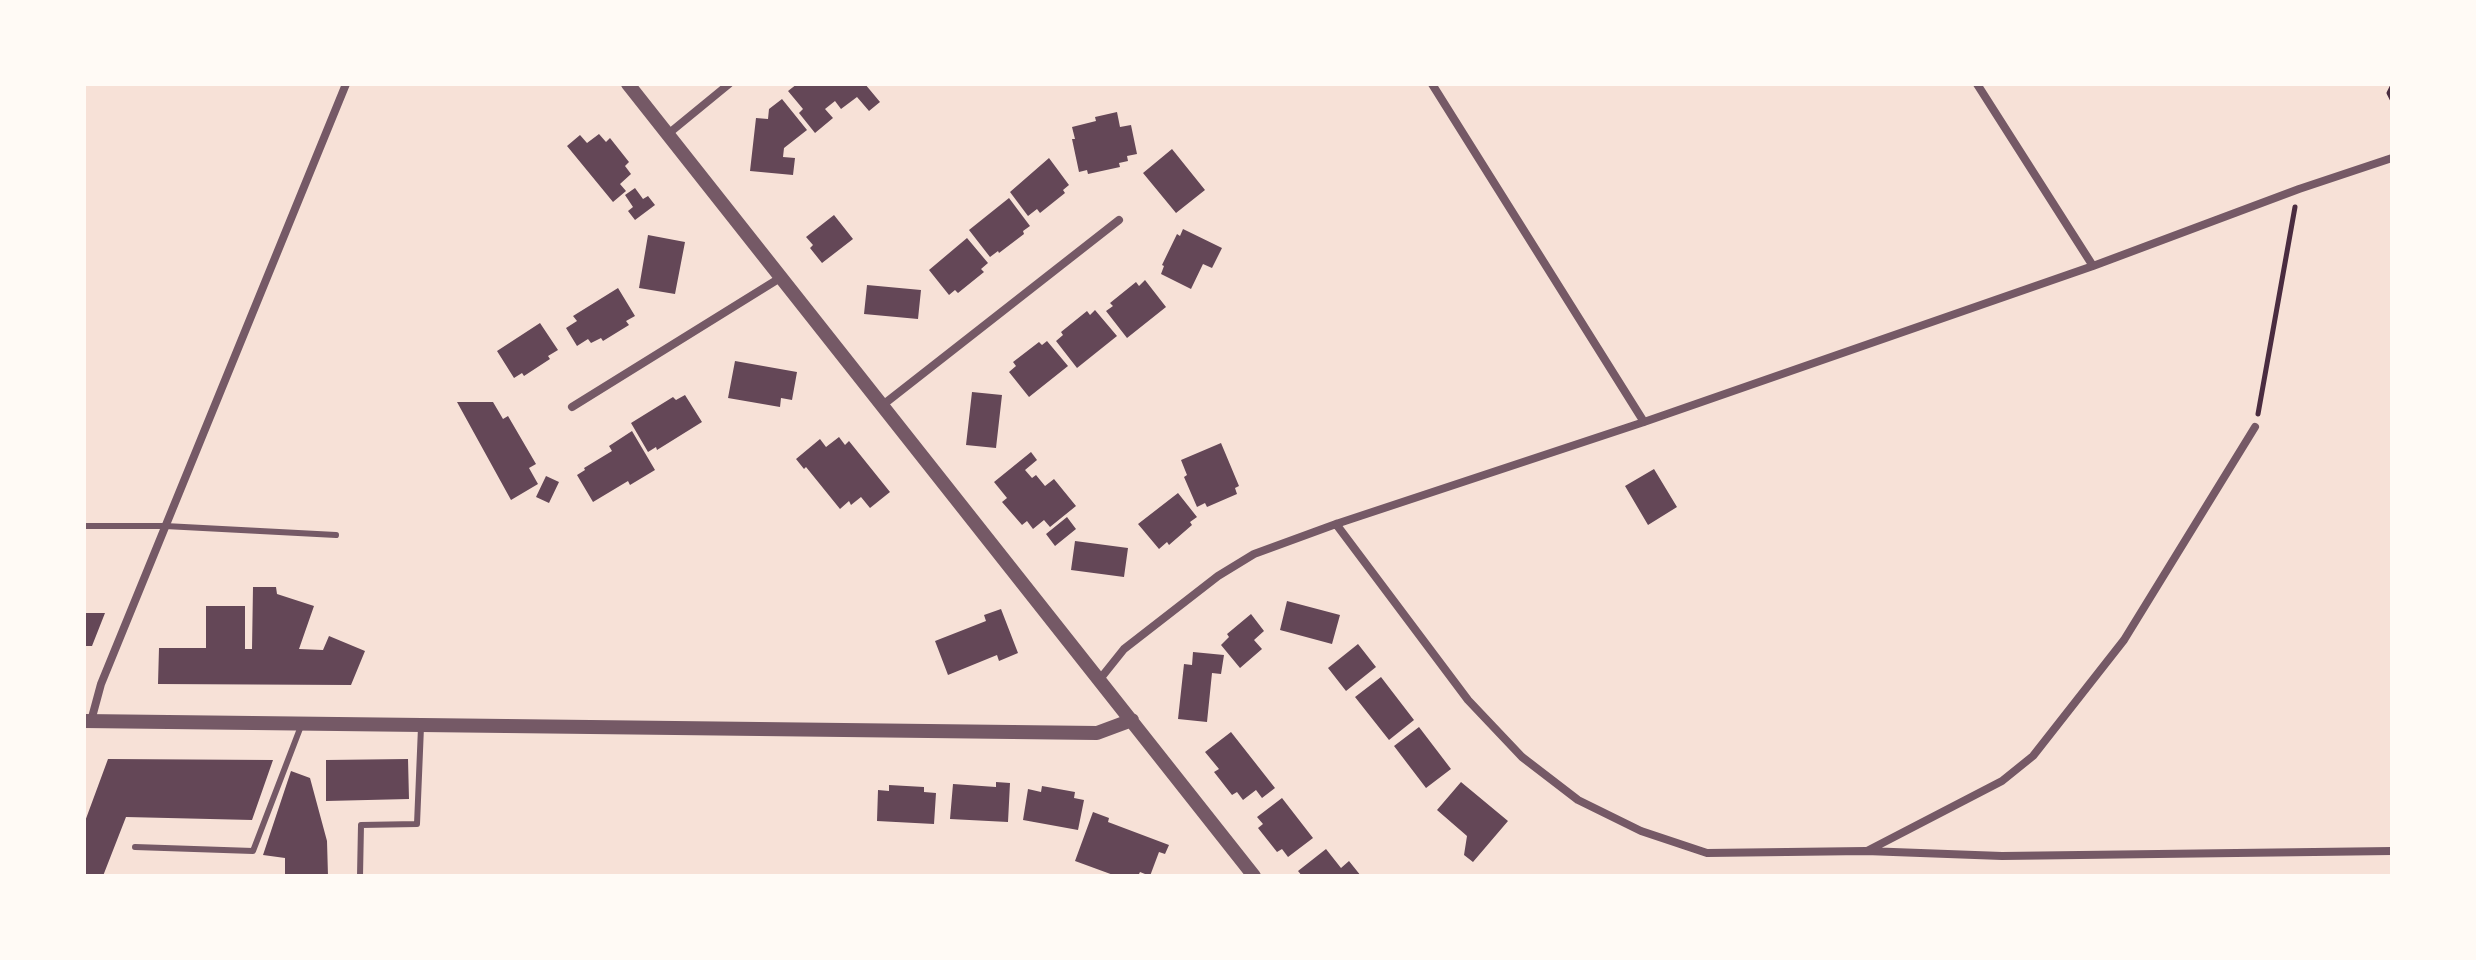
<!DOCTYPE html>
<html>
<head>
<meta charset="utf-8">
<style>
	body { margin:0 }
	#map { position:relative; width:2476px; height:960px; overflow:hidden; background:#f7e1d7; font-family:Commissioner,sans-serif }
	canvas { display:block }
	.frame { position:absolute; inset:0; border:86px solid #fffaf5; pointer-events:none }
</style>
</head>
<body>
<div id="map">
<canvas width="2476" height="960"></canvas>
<div class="frame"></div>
</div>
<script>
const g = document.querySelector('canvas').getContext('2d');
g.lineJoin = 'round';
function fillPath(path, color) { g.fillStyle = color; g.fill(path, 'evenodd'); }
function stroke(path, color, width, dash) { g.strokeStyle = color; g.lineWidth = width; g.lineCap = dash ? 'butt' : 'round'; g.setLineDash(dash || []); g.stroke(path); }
fillPath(new Path2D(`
	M797,84h68l15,18 -11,9 -12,-14 -16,12 -6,-8 -10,8 8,9 -18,15 -16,-20 4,-4 -15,-18z
	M782,99l25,31 -23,18 -1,9 12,1 -2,17 -43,-4 6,-53 12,1 1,-10z
	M1117,112l3,15 11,-2 6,29 -10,2 1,5 -9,2 1,4 -32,7 -1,-4 -8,2 -7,-33h3l-3,-12 24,-6 -1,-4z
	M599,134l7,8 4,-4 19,24 -4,4 6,8 -11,10 6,7 -13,11 -46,-56 13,-11 7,8z
	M1172,149l33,41 -29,23 -33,-40z
	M1049,158l20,27 -6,5 2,3 -25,20 -3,-4 -9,7 -18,-24z
	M635,188l8,11 5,-3 7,9 -20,15 -7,-9 5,-4 -8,-12z
	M1009,198l21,28 -7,5 1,3 -25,19 -1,-2 -8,6 -21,-27z
	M834,215l19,24 -31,24 -12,-15 3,-3 -7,-8z
	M1183,229l39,19 -10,20 -9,-4 -12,25 -30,-15 3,-8 -2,-1 15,-31 3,2z
	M648,235l37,7 -10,52 -36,-6z
	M967,238l21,25 -7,6 3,3 -26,21 -3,-3 -6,5 -20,-25z
	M1145,280l21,27 -39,31 -21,-27 7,-5 -3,-3 26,-21 3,4z
	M867,285l54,5 -3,29 -54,-5z
	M618,288l17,28 -9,5 3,4 -26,16 -2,-3 -10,5 -3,-4 -11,7 -11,-18 11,-7 -4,-5z
	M1095,310l22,26 -40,32 -21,-27 7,-6 -2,-3 26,-21 3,4z
	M540,323l18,27 -10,6 2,3 -26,17 -2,-3 -8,5 -17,-27z
	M1047,341l21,25 -39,31 -20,-25 7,-6 -3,-4 26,-20 3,3z
	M735,361l62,11 -5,28 -11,-2 -1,9 -52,-9z
	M972,392l30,3 -6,53 -30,-3z
	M685,395l17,27 -45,28 -1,-3 -8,5 -17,-29 42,-26 3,3z
	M457,402h36l10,17 5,-3 28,48 -7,4 9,16 -27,16z
	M632,431l23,39 -25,15 -2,-4 -35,21 -16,-27 8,-5 -1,-2 28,-17 -3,-5z
	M839,437l6,8 4,-4 41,51 -20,16 -9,-11 -10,8 -2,-4 -9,8 -34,-42 -2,2 -8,-10 24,-20 6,8z
	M1221,443l18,43 -4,2 2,6 -30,13 -2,-4 -8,4 -13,-30 3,-2 -6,-15z
	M1031,452l6,8 -12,10 7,8 4,-3 9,11 9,-7 22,27 -26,21 -6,-7 -11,9 -6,-8 -5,4 -20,-23 5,-4 -13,-16z
	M1654,469l23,38 -29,18 -23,-39z
	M546,476l13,6 -10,21 -13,-6z
	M1178,493l19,24 -7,5 2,3 -23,20 -2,-3 -8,7 -21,-25z
	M1067,517l9,12 -21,17 -9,-12z
	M1075,541l53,7 -4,29 -53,-7z
	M253,587h23l1,7 37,12 -15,43 24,1 6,-14 36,15 -14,34 -193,-1 1,-36h47v-42h39v43h7z
	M1287,601l53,14 -8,29 -52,-14z
	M1001,609l17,44 -19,8 -2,-6 -49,20 -13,-34 51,-20 -2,-6z
	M84,613h21l-13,33h-8z
	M1251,614l13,17 -10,9 8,9 -22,19 -19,-23 8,-8 -2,-3z
	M1358,644l18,23 -30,24 -18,-23z
	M1193,652l31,3 -3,19 -9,-1 -5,49 -29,-3 6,-55 8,1z
	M1381,677l33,43 -25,20 -34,-43z
	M1419,727l32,42 -25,19 -32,-42z
	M1231,732l44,56 -13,10 -6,-8 -13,10 -6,-8 -5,3 -18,-23 5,-3 -14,-17z
	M108,759l165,1 -21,60 -126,-3 -23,59h-19v-52z
	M408,759l1,40 -83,2v-41z
	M291,771l19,7 17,63 1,35h-43v-18l-22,-3z
	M996,782l14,1 -2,39 -58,-3 3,-35 43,3z
	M1461,782l47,39 -35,41 -9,-7 3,-19 -30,-26z
	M889,785l35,2v5l12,1 -2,31 -57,-3 1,-31 11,1z
	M1042,786l33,6 -1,6 10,2 -6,30 -55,-10 5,-31 13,3z
	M1282,798l31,40 -25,19 -6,-8 -5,3 -19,-24 5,-4 -6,-7z
	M1093,812l16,6 -1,4 61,23 -4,9 -6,-2 -9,24 -10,-4 -2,4h-22l-41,-15z
	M1326,849l15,19 8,-7 12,15h-59l-4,-5z`), '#644757');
stroke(new Path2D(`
	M2392,87l-3,6 3,6
	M2258,414l37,-207`), '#4a2c40', 5);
stroke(new Path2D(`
	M84,526h81l171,9
	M135,847l118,4 48,-125
	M360,876l1,-51 56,-1 4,-97`), '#755966', 6);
stroke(new Path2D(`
	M1432,84l212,338
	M1977,84l116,182
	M668,134l61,-50
	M884,404l235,-184
	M572,407l208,-129
	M1336,524l132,176 54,57 56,43 63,31 66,22 159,-2 136,5 390,-5
	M1100,679l24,-30 94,-73 36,-22 82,-30 308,-102 449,-156 206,-77 93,-31
	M91,721l10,-37 245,-600
	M1867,851l135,-70 31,-25 91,-116 131,-213`), '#755966', 8);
stroke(new Path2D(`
	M628,84c209,264 419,527 626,792
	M84,721l1013,12 35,-13`), '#755966', 14);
</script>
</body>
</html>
